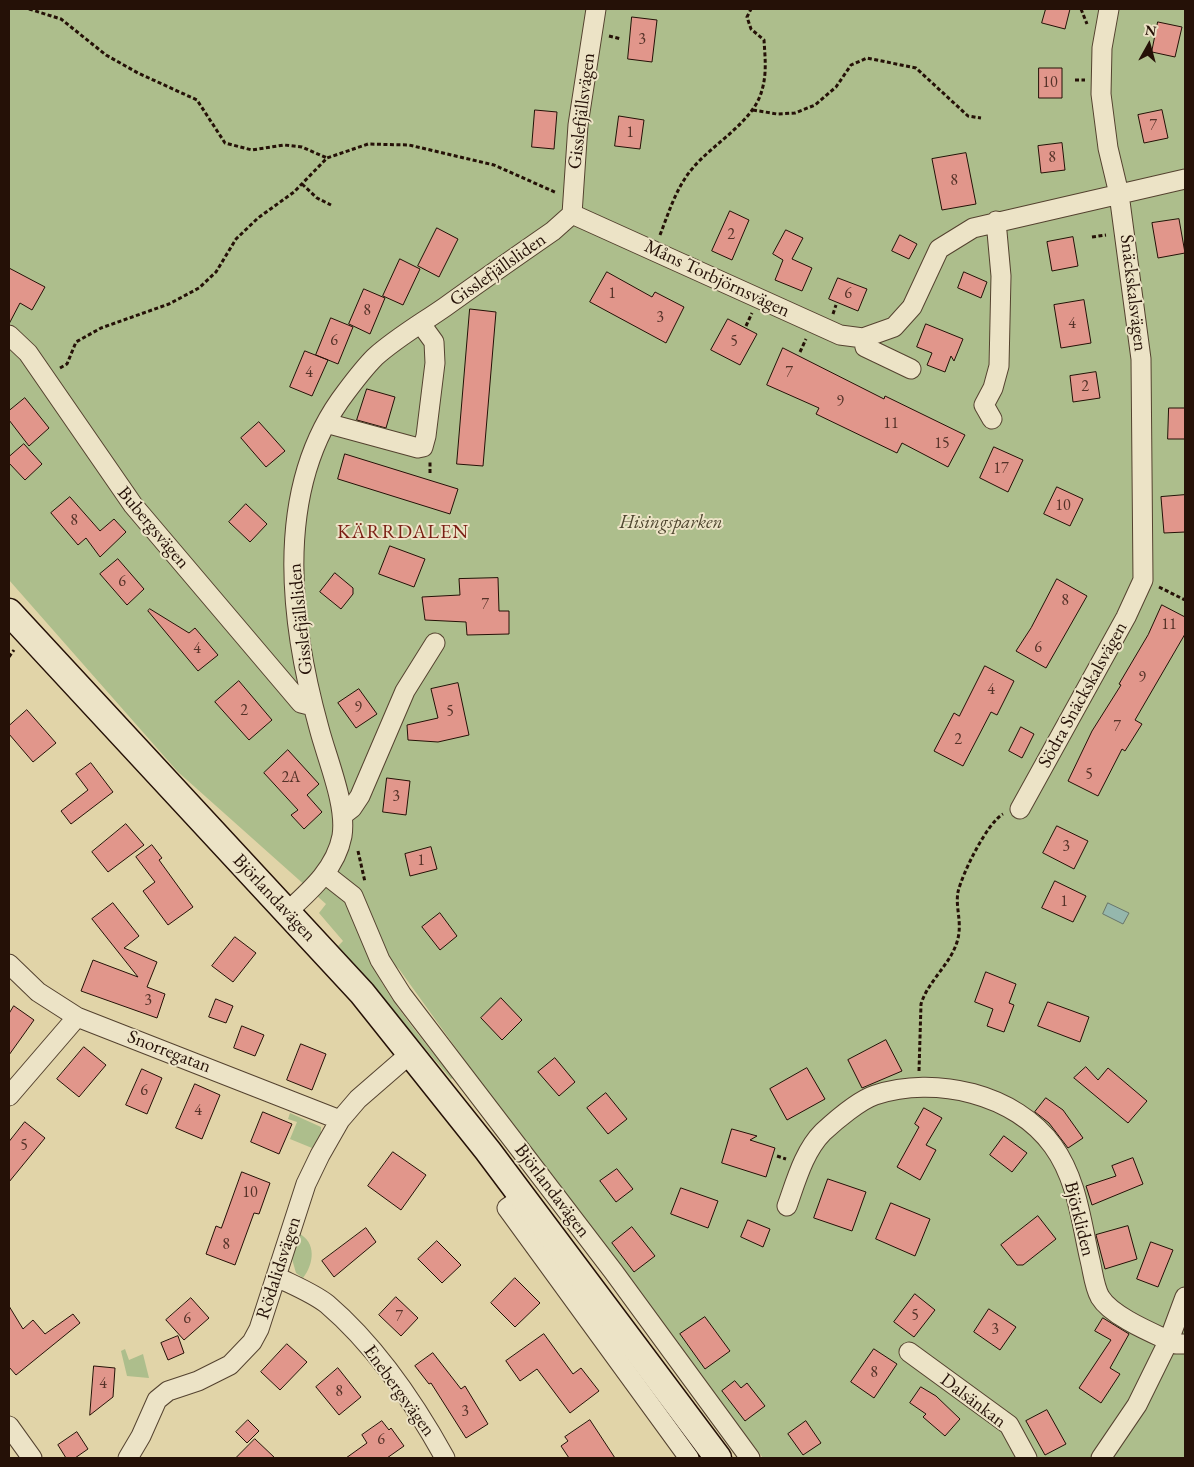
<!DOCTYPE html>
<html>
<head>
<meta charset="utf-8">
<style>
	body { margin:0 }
	#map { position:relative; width:1194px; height:1467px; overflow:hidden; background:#e1d4a8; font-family:"EB Garamond",serif }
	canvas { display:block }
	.frame { position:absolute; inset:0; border:10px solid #251107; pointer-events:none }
	.north { position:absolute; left:1124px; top:20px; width:50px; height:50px; -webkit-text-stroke:4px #ece3c6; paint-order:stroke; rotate:7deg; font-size:14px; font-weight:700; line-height:20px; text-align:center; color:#251107 }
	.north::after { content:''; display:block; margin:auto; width:18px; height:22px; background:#251107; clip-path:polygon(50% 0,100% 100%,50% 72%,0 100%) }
</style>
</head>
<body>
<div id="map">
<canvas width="1194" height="1467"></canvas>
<div class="frame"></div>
<div class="north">N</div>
</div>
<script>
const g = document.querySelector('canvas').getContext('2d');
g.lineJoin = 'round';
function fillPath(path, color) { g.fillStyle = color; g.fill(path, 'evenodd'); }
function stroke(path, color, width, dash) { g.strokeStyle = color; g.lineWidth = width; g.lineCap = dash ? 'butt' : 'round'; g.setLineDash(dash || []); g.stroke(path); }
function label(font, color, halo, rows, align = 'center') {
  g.font = font + ' "EB Garamond",serif'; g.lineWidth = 4; g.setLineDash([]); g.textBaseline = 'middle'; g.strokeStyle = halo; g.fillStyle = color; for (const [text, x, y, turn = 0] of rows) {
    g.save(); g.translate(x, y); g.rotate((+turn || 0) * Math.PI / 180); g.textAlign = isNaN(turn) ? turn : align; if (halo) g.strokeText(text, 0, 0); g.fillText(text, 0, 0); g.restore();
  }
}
fillPath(new Path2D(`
	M9,9h1176v1449h-422l-269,-357 -95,-132 -39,-34c17,54 59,99 93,143l-2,1 -113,-133 5,-5 -24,-28 7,-9 -148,-132 -169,-192z
	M290,1113l31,14v7l-9,14 -22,-9 7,-17 -9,-3z
	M298,1233c19,9 16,31 5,45l-7,-5 -4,-14z
	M125,1349l4,11 14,-6 6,24 -22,-2 -6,-25z`), '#adbe8c');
const water = new Path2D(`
	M1108,903l21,10 -6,11 -20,-10z`);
fillPath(water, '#95b7ad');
stroke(water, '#68756b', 1);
const building = new Path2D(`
	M1046,9h24l-5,20 -23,-6z
	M632,17l25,3 -5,42 -24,-3z
	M1158,22l24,5 -7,30 -23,-5z
	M1039,68h23v30h-23z
	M535,110l22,2 -3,37 -22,-2z
	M1162,110l6,28 -24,5 -6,-28z
	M619,116l25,4 -4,29 -25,-3z
	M1062,143l3,27 -24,3 -3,-27z
	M966,153l10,51 -34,6 -10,-51z
	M730,211l19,9 -17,40 -20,-9z
	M1179,219l6,34 -27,5 -6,-35z
	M437,228l21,11 -19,38 -21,-11z
	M786,230l17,8 -11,21 20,9 -10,23 -27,-11 8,-20 -10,-6z
	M900,235l17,9 -8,15 -17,-8z
	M1073,237l5,29 -26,5 -5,-29z
	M400,259l20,10 -17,36 -20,-9z
	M9,268l36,19 -13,23 -12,-7 -11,21z
	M607,272l45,25 3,-5 29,15 -18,36 -76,-41z
	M964,272l23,10 -6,16 -23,-10z
	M838,278l29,11 -9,22 -29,-12z
	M364,289l21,9 -15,36 -21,-10z
	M1084,300l7,43 -30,5 -7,-43z
	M470,309l26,3 -13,154 -26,-2z
	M331,318l22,9 -15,37 -22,-9z
	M728,319l29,15 -17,31 -29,-15z
	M926,324l37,15 -9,22 -3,-5 -6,16 -18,-7 5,-12 -15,-6z
	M783,348l101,51 1,-3 80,39 -17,32 -46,-24 -5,10 -81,-39 3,-6 -52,-23z
	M305,351l23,9 -16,36 -22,-9z
	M1096,372l4,26 -27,4 -3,-26z
	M367,389l28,8 -9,31 -29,-8z
	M25,398l24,30 -20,18 -20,-26v-9z
	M1169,408h16v31h-17z
	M259,422l26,29 -19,16 -25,-29z
	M24,444l18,20 -17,16 -16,-17v-6z
	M994,447l29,13 -15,32 -28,-14z
	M345,454l113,35 -8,25 -112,-35z
	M1057,487l26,12 -13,27 -26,-12z
	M1185,495v37l-21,1 -3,-36z
	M70,497l30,34 14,-12 12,13 -26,25 -14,-19 -8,7 -27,-32z
	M246,504l21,20 -17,18 -21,-20z
	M390,546l35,13 -11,28 -35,-13z
	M118,559l26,30 -17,16 -27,-31z
	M335,573l18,15v6l-12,15 -21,-17z
	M498,578l1,33h10v23l-42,1 -1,-13 -41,-2 -3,-23 38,-2 -1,-16z
	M1057,579l30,17 -41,72 -30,-17 15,-23z
	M1162,605l23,12v17l-50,86 7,4 -17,27 -3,-2 -24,47 -30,-15 24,-50 29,-46 -2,-1 29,-49z
	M150,609l39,24 6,-5 23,27 -20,16 -50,-60z
	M985,666l29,15 -17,34 -6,-3 -28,54 -29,-15 20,-38 5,3z
	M239,681l33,39 -23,20 -34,-38z
	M458,683l11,52 -31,7 -30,-2 -1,-15 31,-7 -7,-29z
	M359,689l18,25 -21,14 -18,-25z
	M27,710l29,33 -23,19 -24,-28v-8z
	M1021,727l13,7 -12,24 -13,-7z
	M288,750l31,34 -12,11 15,17 -18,17 -13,-14 7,-5 -34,-37z
	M91,763l22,29 -42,32 -10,-13 27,-21 -12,-16z
	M387,778l23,3 -4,34 -23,-3z
	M126,824l18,21 -36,27 -16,-20z
	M1057,826l31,15 -14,28 -31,-16z
	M152,845l10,13 -3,2 34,47 -25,18 -25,-34 12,-9 -19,-25z
	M431,847l6,22 -27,7 -5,-22z
	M1055,881l31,15 -13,26 -31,-14z
	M113,903l26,33 -15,12 33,14 -10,25 18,7 -8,24 -76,-27 12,-31 45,17 -46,-58z
	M440,913l17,23 -17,14 -18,-23z
	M235,937l21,16 -23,29 -21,-16z
	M986,972l30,12 -7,19 5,2 -10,27 -17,-6 6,-17 -18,-7z
	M501,998l21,22 -20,20 -21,-22z
	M216,999l17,7 -7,17 -17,-6z
	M1048,1002l41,15 -9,25 -42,-16z
	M14,1006l20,14 -25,35v-41z
	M242,1026l22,9 -9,21 -21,-8z
	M886,1040l16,31 -40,17 -14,-28z
	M301,1044l25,10 -14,36 -25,-10z
	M84,1047l22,18 -27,32 -22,-18z
	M555,1058l20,24 -16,14 -21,-24z
	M1086,1067l12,13 10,-12 39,33 -19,22 -54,-45z
	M807,1068l18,31 -38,21 -17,-31z
	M142,1069l20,9 -15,36 -21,-9z
	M195,1084l25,11 -18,44 -26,-11z
	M606,1093l21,26 -19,15 -21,-26z
	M1046,1098l17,12 20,28 -15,10 -19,-25 -14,-11z
	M924,1108l18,10 -16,27 10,5 -16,30 -23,-13 22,-40 -4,-3z
	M263,1112l29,12 -13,30 -28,-12z
	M25,1122l20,16 -36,44v-40z
	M732,1129l25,7 -7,4 25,8 -9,29 -44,-14z
	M1004,1136l23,17 -15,19 -22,-17z
	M393,1152l33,23 -25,35 -33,-24z
	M1133,1158l10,26 -51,21 -6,-19 30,-10 -4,-10z
	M617,1169l16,20 -17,13 -16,-21z
	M242,1172l28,11 -11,31 -5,-1 -19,52 -29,-11 10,-28 5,2z
	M828,1179l38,13 -14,39 -38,-13z
	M681,1188l37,13 -10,27 -37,-14z
	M891,1203l39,16 -15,37 -39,-17z
	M1038,1216l18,23 -33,26h-6l-16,-20z
	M748,1220l22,9 -7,18 -22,-10z
	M1128,1226l9,33 -32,10 -9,-34z
	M632,1227l23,29 -21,16 -22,-29z
	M366,1228l10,14 -42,35 -12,-16z
	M437,1241l24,24 -19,18 -24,-24z
	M1151,1242l22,8 -15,37 -21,-8z
	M515,1278l25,25 -25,24 -24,-24z
	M915,1294l20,16 -21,27 -20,-15z
	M396,1297l22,21 -17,18 -22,-21z
	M191,1298l18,20 -25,22 -18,-20z
	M9,1306l14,23 10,-9 12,14 28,-20 7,9 -64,52 -7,-8z
	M989,1309l27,18 -16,23 -26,-18z
	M705,1317l25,34 -25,18 -25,-35z
	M1103,1318l26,16 -19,34 10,6 -19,29 -22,-15 32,-48 -16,-9z
	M544,1334l29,40 8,-6 18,23 -29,22 -33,-44 -17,12 -14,-20z
	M178,1336l6,17 -16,7 -7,-17z
	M287,1344l20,18 -27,28 -19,-18z
	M874,1349l23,15 -23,34 -23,-16z
	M433,1353l28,36 4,-3 23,38 -22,14 -35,-55 -2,1 -14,-18z
	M94,1366l21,2 -2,29 -23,18z
	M338,1368l23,29 -22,18 -23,-28z
	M735,1381l6,7 6,-5 18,23 -20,15 -23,-30z
	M921,1387l15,9 24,23 -15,17 -22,-19 3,-3 -16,-11z
	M1047,1410l19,34 -21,11 -19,-34z
	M248,1420l11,11 -12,12 -11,-11z
	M590,1420l25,38h-46l-8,-12 7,-5 -3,-4z
	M382,1421l7,9 2,-2 13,18 -17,12h-41l21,-15 -5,-8z
	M806,1421l15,22 -18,12 -15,-21z
	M77,1432l11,17 -13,9h-9l-8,-13z
	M255,1439l20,19h-39z`);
fillPath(building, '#e1968b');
stroke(building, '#251107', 1);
const street = new Path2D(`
	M572,214l268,121 23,3 31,-11 18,-20 27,-58 34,-21 212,-49
	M572,214l6,-89 18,-116
	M9,335l19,18 105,152 168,198 12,3
	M863,338l2,9 46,22
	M992,419l-8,-14 9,-17 6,-22 2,-90 -5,-55
	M326,423l92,25 5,-1 3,-11 9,-73 -1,-21 -13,-18
	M1020,809l106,-192 17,-37 -2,-221 -22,-165 -11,-46 -7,-54 1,-46 7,-39
	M343,815l9,-7 8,-12 45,-105 30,-48
	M325,874l28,22 27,64 22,35 211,276 137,187
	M288,911c23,-21 48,-43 54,-75 5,-31 -15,-77 -23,-108 -30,-108 -46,-241 27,-336 9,-12 19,-25 29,-35 21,-19 47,-34 70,-50 36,-26 72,-51 108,-76l19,-17
	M9,964l29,28 39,25 263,103
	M9,1096l68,-79
	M523,1197l-16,11 182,250
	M787,1206c9,-25 17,-55 36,-74 13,-12 37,-32 52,-37 60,-20 141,-1 178,51 24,33 28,75 37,114 3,12 4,26 10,37 12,20 55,37 76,47h9
	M277,1277c16,8 36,16 50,27 49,42 87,98 118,154
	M909,1352l100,73 18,33
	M9,1426l23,32
	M128,1458l13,-22 16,-36 11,-9 30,-10 32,-16 22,-23 7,-13 47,-145 14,-29 20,-35 18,-21 53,-46
	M1101,1458l36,-53 32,-65 16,-43`);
const secondary = new Path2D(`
	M9,612l353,381 126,158 230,307`);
stroke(street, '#54422f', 21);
stroke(secondary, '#251107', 29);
stroke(new Path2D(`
	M29,9l32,10 45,36 32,18 59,27 28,43 27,7 32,-5 18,2 25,11
	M1081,9l6,15
	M609,36l12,3
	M1075,80h10
	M753,110l24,4 18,-1 20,-8 21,-18 15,-22 16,-7 49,10 52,48 13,2
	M302,184l15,14 14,7
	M660,235c9,-23 16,-47 32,-66 20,-25 62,-47 70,-79 5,-17 3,-33 2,-50l-13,-11 -4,-12 4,-8
	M1092,237l14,-2
	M833,314l3,-9
	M746,326l6,-13
	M800,352l6,-13
	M60,368l7,-4 9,-22 25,-14 68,-24 30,-16 17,-16 20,-33 22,-21 36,-26 33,-34 41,-14 41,1 85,20 63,28
	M430,473v-12
	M1159,587l26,13
	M9,657l5,-7
	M358,851l7,31
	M919,1071l2,-67c7,-23 29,-39 36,-62 6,-19 -2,-34 1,-50 4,-18 29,-69 45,-78
	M777,1156l9,3`), '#251107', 3, [4, 2.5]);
stroke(street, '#ece3c6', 19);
stroke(secondary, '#ece3c6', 26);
label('16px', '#543228', null, [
	["3",642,40],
	["10",1050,83],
	["7",1153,126],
	["1",630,133],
	["8",1052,158],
	["8",954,181],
	["2",731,235],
	["1",612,294],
	["6",848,294],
	["8",367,311],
	["3",660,318],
	["4",1072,324],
	["6",334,341],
	["5",734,342],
	["4",309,373],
	["7",789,373],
	["2",1085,387],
	["9",840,402],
	["11",891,424],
	["15",942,444],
	["17",1001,469],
	["10",1063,506],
	["8",74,521],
	["6",122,582],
	["8",1065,601],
	["7",485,605],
	["11",1169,625],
	["6",1038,648],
	["4",197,649],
	["9",1142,678],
	["4",991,690],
	["9",358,708],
	["2",244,711],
	["5",450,712],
	["7",1117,727],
	["2",958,740],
	["5",1089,775],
	["2A",291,778],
	["3",396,797],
	["3",1066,847],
	["1",421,861],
	["1",1064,902],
	["3",148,1001],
	["6",144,1091],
	["4",198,1111],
	["5",24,1146],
	["10",250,1193],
	["8",226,1245],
	["5",915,1316],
	["7",399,1317],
	["6",187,1319],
	["3",995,1330],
	["8",874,1373],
	["4",103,1384],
	["8",339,1392],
	["3",465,1412],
	["6",381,1440]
]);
label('19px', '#251107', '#ece3c6', [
	["Gisslefjällsvägen",582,111,-83],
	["Gisslefjällsliden",498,270,-35],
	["Måns Torbjörnsvägen",717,279,25],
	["Snäckskalsvägen",1133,293,83],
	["Bubergsvägen",153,528,50],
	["Gisslefjällsliden",301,619,-96],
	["Södra Snäckskalsvägen",1083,695,-61],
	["Björlandavägen",274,898,47],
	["Snorregatan",169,1052,21],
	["Björlandavägen",552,1191,53],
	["Björkliden",1079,1219,76],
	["Rödalidsvägen",279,1268,-72],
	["Enebergsvägen",399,1391,54],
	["Dalsänkan",973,1401,37]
]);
label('italic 19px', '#4e452f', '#ece3c6', [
	["Hisingsparken",671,523]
]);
g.letterSpacing = '1px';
label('20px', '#7a1f14', '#ece3c6', [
	["KÄRRDALEN",403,533]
]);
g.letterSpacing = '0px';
</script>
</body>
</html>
